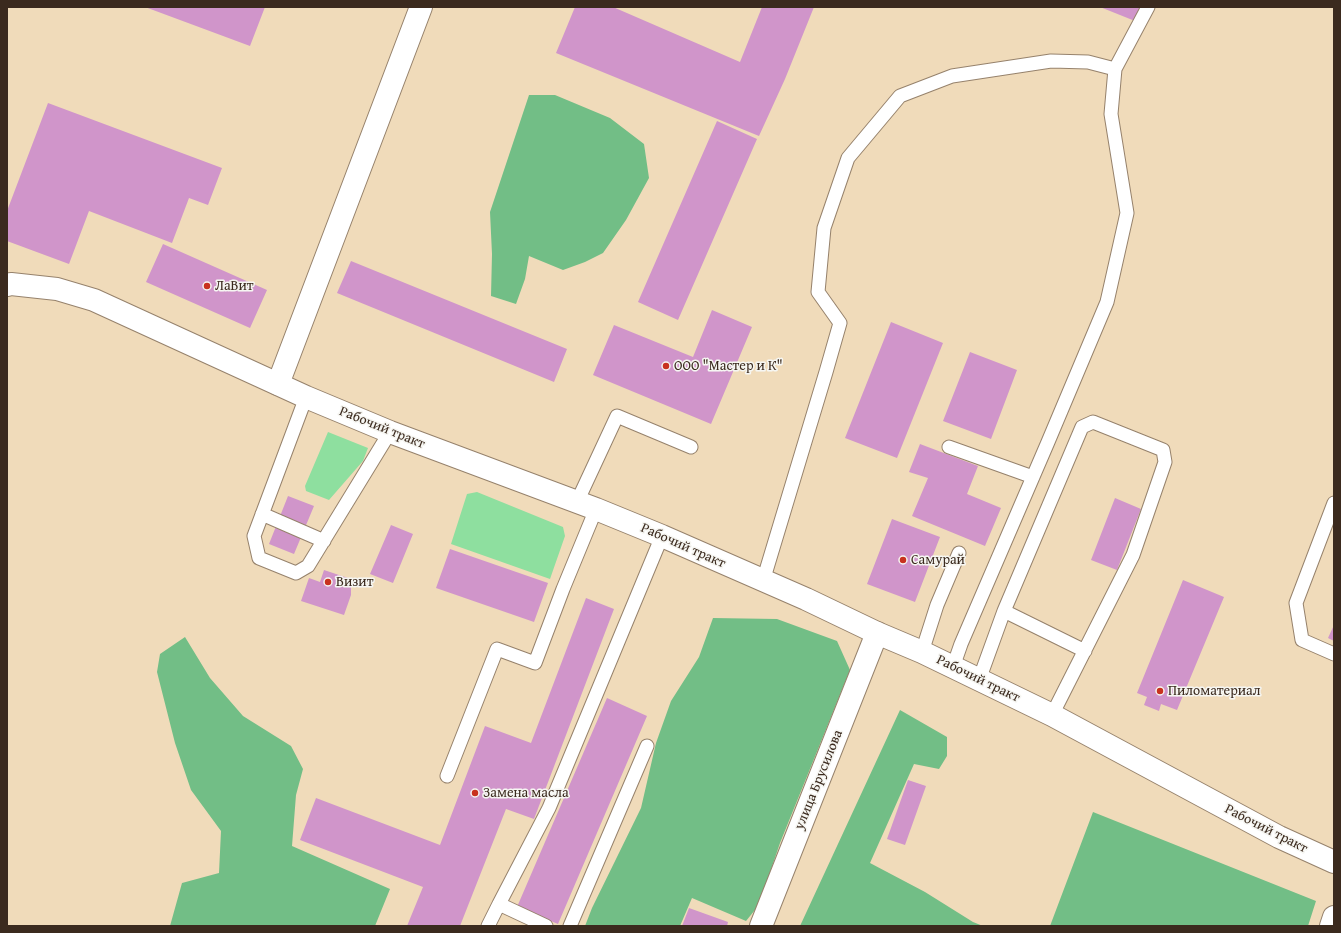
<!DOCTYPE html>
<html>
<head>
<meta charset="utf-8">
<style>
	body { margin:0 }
	#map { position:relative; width:1341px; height:933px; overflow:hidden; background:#f0dbba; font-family:"Gentium Book Plus",serif }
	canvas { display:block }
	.frame { position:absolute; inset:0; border:8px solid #3b2a1e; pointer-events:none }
</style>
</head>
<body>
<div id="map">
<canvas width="1341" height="933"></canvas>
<div class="frame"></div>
</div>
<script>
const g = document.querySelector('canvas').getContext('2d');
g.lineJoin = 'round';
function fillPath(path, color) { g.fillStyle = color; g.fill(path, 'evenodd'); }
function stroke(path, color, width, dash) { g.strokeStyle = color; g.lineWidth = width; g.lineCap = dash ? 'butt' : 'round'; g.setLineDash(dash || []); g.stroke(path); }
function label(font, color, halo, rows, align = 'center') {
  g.font = font + ' "Gentium Book Plus",serif'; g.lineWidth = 3; g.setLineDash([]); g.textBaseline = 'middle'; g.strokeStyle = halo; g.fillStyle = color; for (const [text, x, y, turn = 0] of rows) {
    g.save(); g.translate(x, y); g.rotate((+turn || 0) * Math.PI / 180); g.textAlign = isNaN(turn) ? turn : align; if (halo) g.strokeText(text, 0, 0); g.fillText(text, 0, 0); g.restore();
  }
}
fillPath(new Path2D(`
	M328,432l40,16 -5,13 -34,39 -23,-9 -1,-5z
	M477,492l86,35 2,9 -15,43 -99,-35 16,-50z`), '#8edf9f');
fillPath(new Path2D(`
	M529,95h26l55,23 34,26 5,34 -23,42 -23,33 -18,9 -22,8 -34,-14 -4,23 -9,25 -25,-8 1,-42 -2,-42z
	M713,618l64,1 60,22 13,29 -70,173 -21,62 -13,16 -54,-23 -12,28h-95l7,-18 49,-100 15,-65 15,-42 28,-44z
	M185,637l25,41 33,38 48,30 12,23 -7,26 -4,51 98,43 -15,37h-205l12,-43 37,-10 2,-42 -30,-41 -16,-47 -18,-71 3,-18z
	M900,710l47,27v19l-8,13 -25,-5 -44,99 55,29 48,30 10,4h-183z
	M1093,812l223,89 -8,25h-258z`), '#72be86');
fillPath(new Path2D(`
	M145,7h120l-15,39z
	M575,7h38l127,55 22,-55h52l-29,72 -26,57 -203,-83z
	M1100,7h41l-6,14z
	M48,103l174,65 -14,37 -19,-7 -17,45 -83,-32 -20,53 -62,-23v-30z
	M717,121l40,18 -79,181 -40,-18z
	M163,244l104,46 -17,38 -104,-46z
	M351,261l216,88 -13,33 -217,-89z
	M712,310l40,17 -41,97 -118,-49 21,-50 79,32z
	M891,322l52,21 -46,115 -52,-20z
	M970,352l47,18 -26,69 -48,-18z
	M920,444l58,22 -11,28 34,14 -16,38 -73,-30 16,-38 -19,-6z
	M288,496l26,10 -20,48 -25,-10z
	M1115,498l26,11 -24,61 -26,-10z
	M892,519l48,18 -25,65 -48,-18z
	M391,525l22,9 -20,49 -23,-9z
	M450,549l98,34 -14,39 -98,-34z
	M324,570l27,9v16l-7,20 -43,-14 8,-23 11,4z
	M1183,580l41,17 -47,113 -16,-6 -2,7 -15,-6 3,-8 -10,-4z
	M586,598l28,11 -80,210 -28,-10 -46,117h-53l16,-39 -123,-47 16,-42 124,47 45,-119 46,17z
	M1334,625v16l-6,-3z
	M607,698l40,18 -89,208 -41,-17z
	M908,780l18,6 -21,59 -18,-6z
	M689,908l39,14 -1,4h-45z`), '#d095ca');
const lane = new Path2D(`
	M306,397l-52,139 5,22 37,15 12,-7 82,-134
	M949,447l84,30
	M577,502l40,-86 74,31
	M1334,503l-38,100 6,37 32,14
	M262,514l62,27
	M763,581l63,-209 14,-49 -22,-31 6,-64 24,-70 52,-62 52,-20 99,-15 37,1 27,7 33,-62
	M922,652l15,-47 22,-52
	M953,667l8,-23 87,-202 59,-140 20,-89 -16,-99 4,-45
	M979,680l25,-69
	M1052,715l81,-160 32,-93 -2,-12 -70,-28 -11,5 -78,184 81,40
	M447,776l50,-127 38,14 28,-74 33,-80
	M488,926l11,-22
	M546,926l-47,-22 50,-96 113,-272
	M570,926l77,-180`);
const street = new Path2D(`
	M278,384l143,-377
	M761,926l116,-293
	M1331,926l3,-9`);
const secondary = new Path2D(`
	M7,285l4,-1 46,5 37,11 212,97 84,35 206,77 66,27 144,63 71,34 45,19 31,15 99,48 227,122 55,25`);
stroke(lane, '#96826c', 15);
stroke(street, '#96826c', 24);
stroke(secondary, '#96826c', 24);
stroke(lane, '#fff', 13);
stroke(street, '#fff', 22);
stroke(secondary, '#fff', 22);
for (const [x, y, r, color] of [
	[207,286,4,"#c8321e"],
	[666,366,4,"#c8321e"],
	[903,560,4,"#c8321e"],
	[328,582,4,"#c8321e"],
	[1160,691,4,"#c8321e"],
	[475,793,4,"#c8321e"]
]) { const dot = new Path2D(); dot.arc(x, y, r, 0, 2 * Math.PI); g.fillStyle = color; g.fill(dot); stroke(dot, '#f6f6f2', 1.5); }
label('14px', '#3b2a1e', '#f6f6f2', [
	["ЛаВит",215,286],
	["ООО \"Мастер и К\"",674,366],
	["Самурай",911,560],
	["Визит",336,582],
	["Пиломатериал",1168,691],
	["Замена масла",483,793]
], 'left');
label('14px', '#3b2a1e', '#f6f6f2', [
	["Рабочий тракт",382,428,22],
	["Рабочий тракт",683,546,24],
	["Рабочий тракт",978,679,26],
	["улица Брусилова",819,780,-68],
	["Рабочий тракт",1266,829,27]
]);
</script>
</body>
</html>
